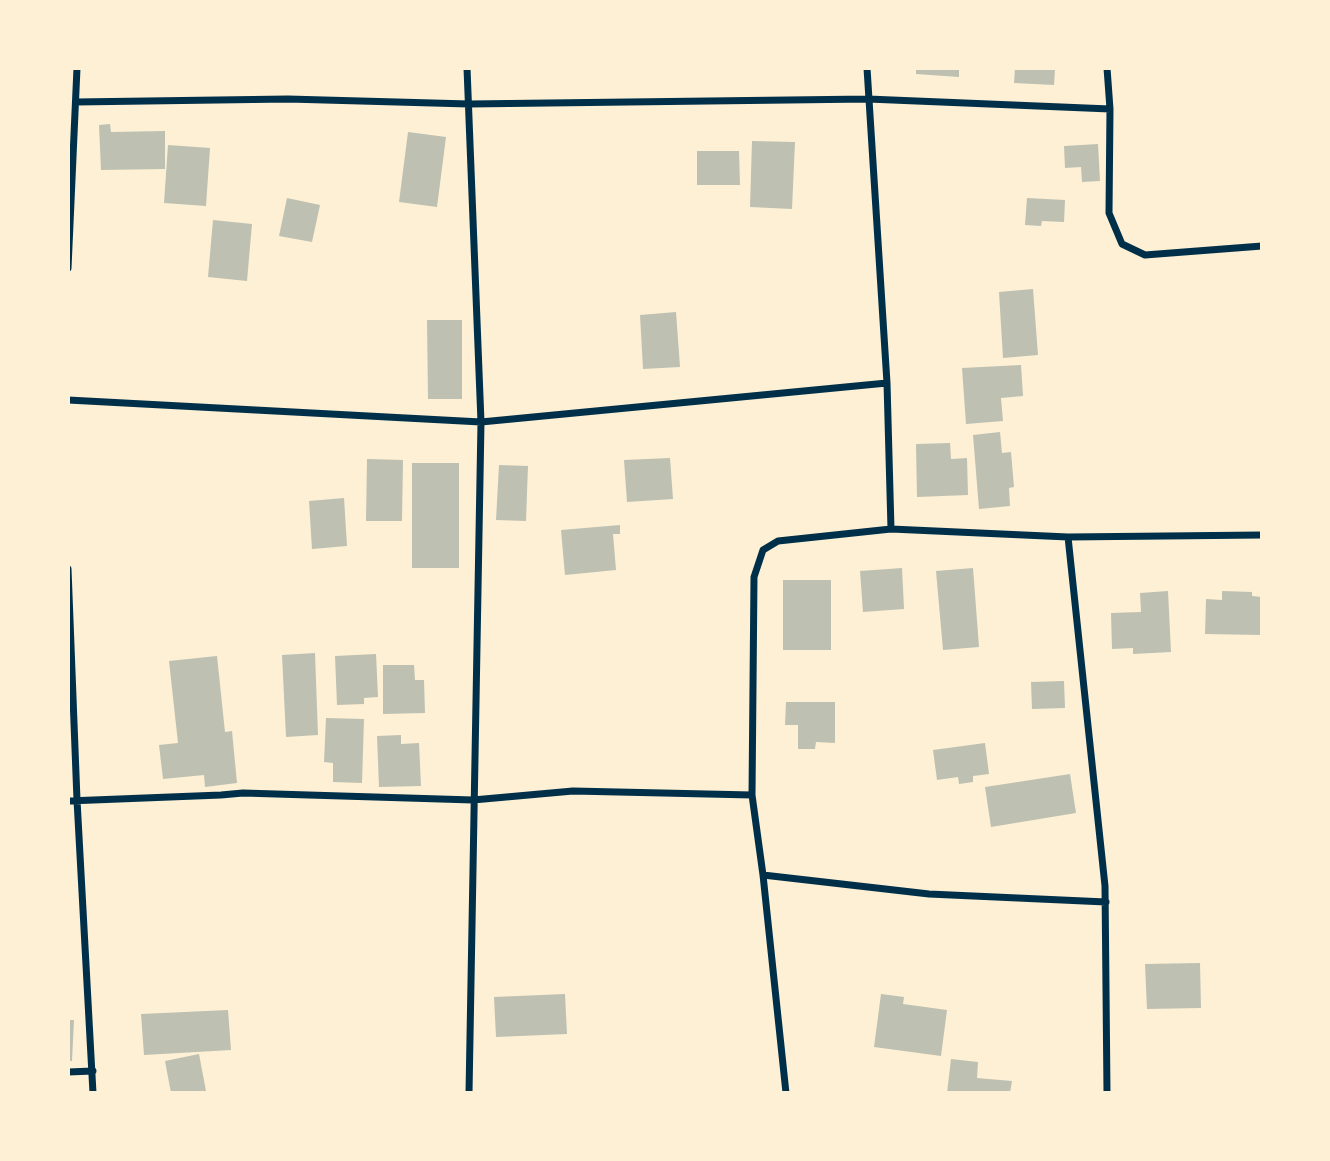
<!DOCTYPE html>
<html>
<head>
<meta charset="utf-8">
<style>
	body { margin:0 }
	#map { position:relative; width:1330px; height:1161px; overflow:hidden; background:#fdf0d5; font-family:Raleway,sans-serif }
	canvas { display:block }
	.frame { position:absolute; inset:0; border:70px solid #fdf0d5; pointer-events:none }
</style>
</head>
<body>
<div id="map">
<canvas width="1330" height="1161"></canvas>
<div class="frame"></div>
</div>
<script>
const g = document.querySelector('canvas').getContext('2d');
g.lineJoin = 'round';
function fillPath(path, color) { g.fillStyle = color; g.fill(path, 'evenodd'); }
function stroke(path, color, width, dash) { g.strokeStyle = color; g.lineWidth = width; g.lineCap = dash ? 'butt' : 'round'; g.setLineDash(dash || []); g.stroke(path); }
fillPath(new Path2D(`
	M916,68h43v9l-43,-3z
	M1015,68l40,1 -1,16 -40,-2z
	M110,124l1,8 54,-1v38l-64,1 -2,-45z
	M408,132l38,5 -9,70 -38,-5z
	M752,141l43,1 -3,67 -42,-2z
	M1098,144l2,37 -18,1 -1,-15 -16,1 -1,-22z
	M168,145l42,3 -4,58 -42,-3z
	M697,151h42l1,34h-43z
	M287,198l33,7 -8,37 -33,-6z
	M1027,198l38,2 -1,22 -22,-1 -1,5 -16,-1z
	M213,220l39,4 -5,57 -39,-4z
	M1033,289l5,66 -35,3 -4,-66z
	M676,312l4,55 -37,2 -3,-54z
	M427,320h35v79h-34z
	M1021,365l2,31 -22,2 2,23 -37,3 -4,-56z
	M1000,432l2,21 9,-1 3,35 -5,1 1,18 -31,3 -6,-74z
	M950,443l1,16 16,-1 1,37 -51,2 -1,-53z
	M670,458l3,41 -46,3 -3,-42z
	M367,459l36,1 -1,61h-36z
	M412,463h47v105h-47z
	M499,465l29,1 -2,55 -30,-1z
	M344,498l3,48 -35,3 -3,-48z
	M620,525v9h-7l3,36 -51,5 -4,-45z
	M902,568l2,41 -41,3 -3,-41z
	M973,568l6,79 -36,3 -7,-79z
	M783,580h48v70h-48z
	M1168,591l3,61 -38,2v-6l-21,1 -1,-36 30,-1 -1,-19z
	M1222,591l30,1v4l10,1v38l-57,-1 1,-35 16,1z
	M315,653l3,82 -32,2 -4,-82z
	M376,654l2,43 -14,1v6l-27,1 -2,-49z
	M217,656l8,76 7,-1 5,52 -32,4 -1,-12 -41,4 -4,-34 19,-2 -9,-82z
	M383,665h31l1,15h9l1,33 -42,1z
	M1064,681l1,27 -33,1 -1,-27z
	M786,702h49v41l-19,-1 -1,7h-17v-24h-13z
	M326,718l38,1 -2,64 -29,-1v-19l-9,-1z
	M401,735v9l18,-1 2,43 -42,1 -2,-51z
	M985,743l4,31 -16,2v6l-14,2 -1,-7 -21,3 -4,-30z
	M1070,774l6,39 -85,14 -6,-40z
	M1200,963l1,45 -54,1 -2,-45z
	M565,994l2,40 -71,3 -2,-40z
	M881,994l23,3 -1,7 44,6 -6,46 -67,-9z
	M228,1010l3,40 -87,5 -3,-41z
	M68,1020h6l-2,41h-4z
	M199,1054l7,37 -35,2 -6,-32z
	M951,1059l27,3 -1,16 35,3 -2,12h-63z`), '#bec0b2');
stroke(new Path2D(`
	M467,68l14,354 -12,671
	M867,68l20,315 4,146
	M1107,68l3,41 -1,104 13,31 23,11 117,-9
	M76,102l212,-3 181,5 399,-5 242,10
	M68,268l9,-200
	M68,400l413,22 406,-39
	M1068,537l37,349 2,207
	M68,569l9,231 16,293
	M68,801l153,-6 22,-2 230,7 100,-9 179,4
	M763,875l166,19 177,8
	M68,1072l25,-1
	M786,1093l-23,-218 -11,-80 2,-218 9,-27 15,-9 113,-12 177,8 194,-2`), '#003049', 7);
</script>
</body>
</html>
